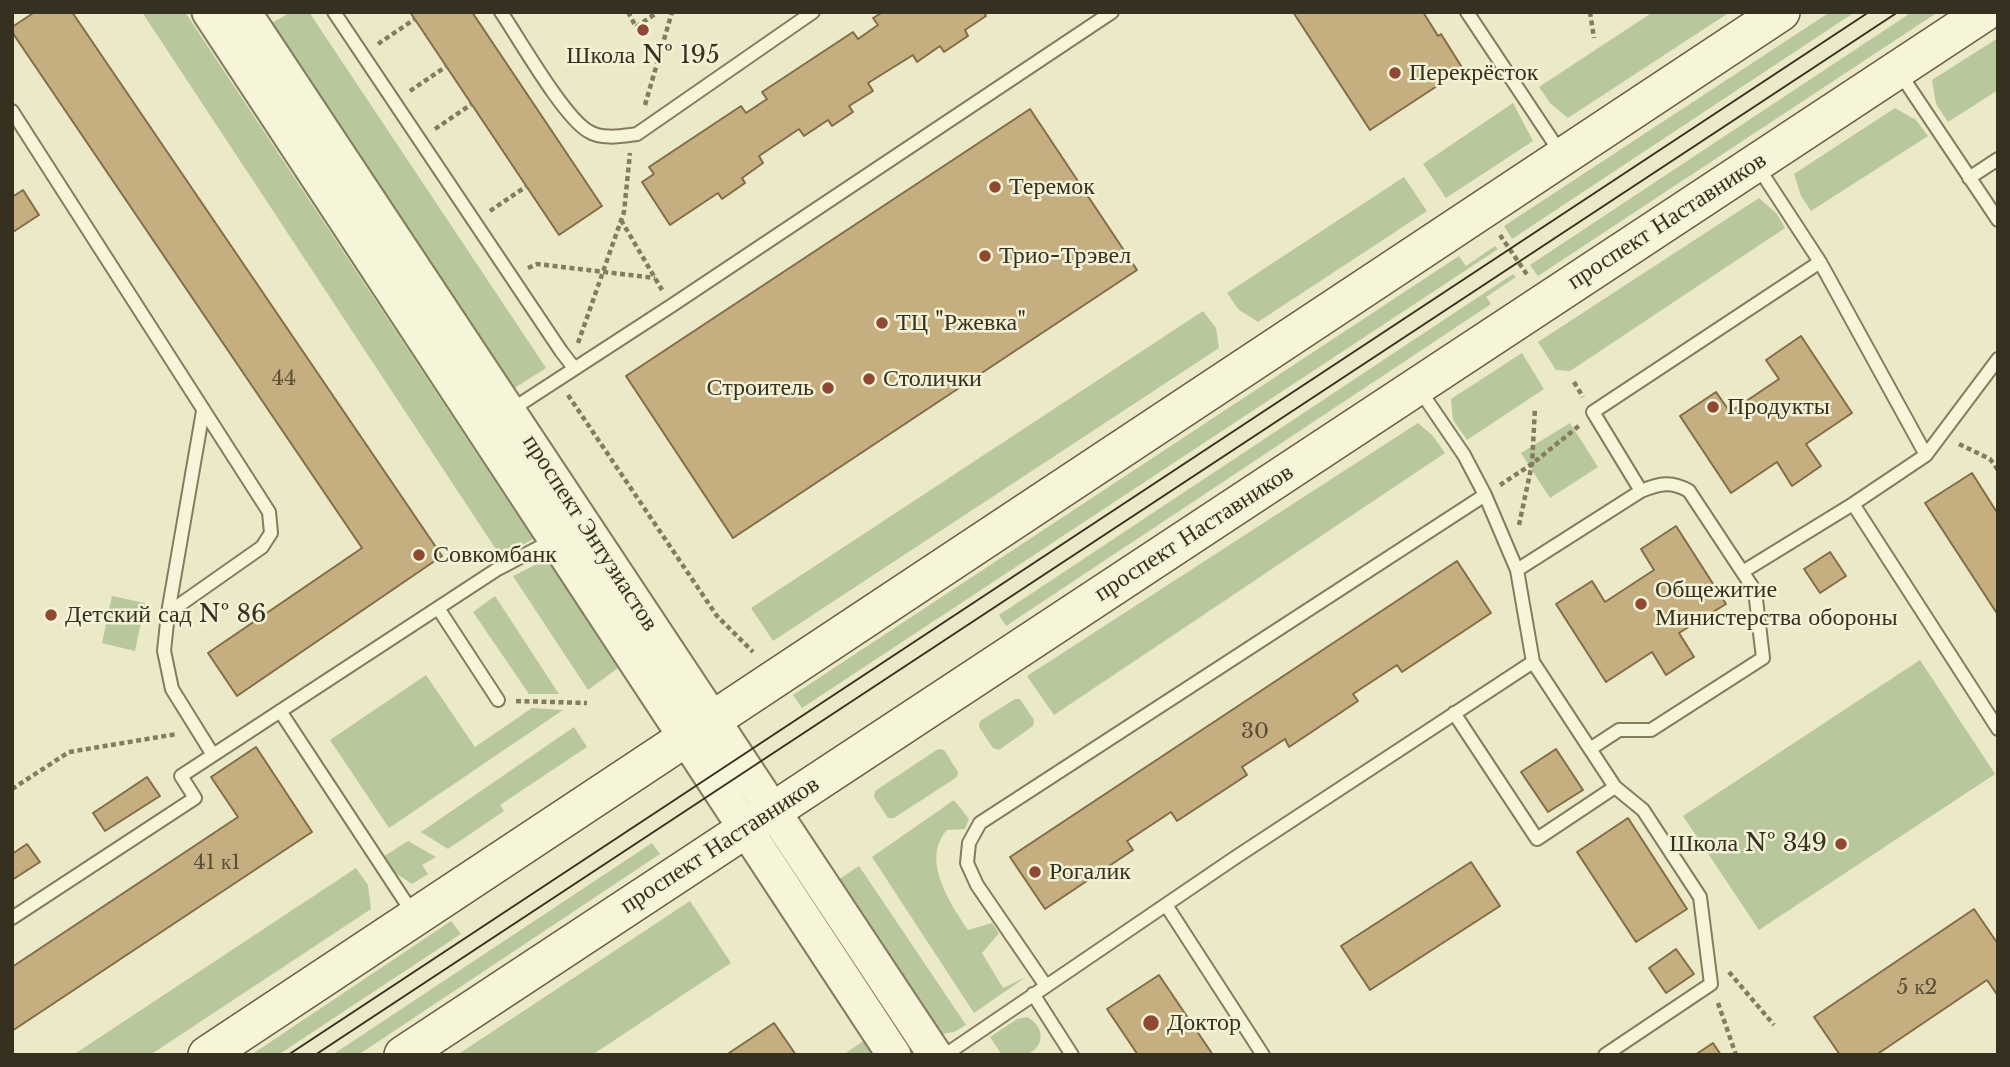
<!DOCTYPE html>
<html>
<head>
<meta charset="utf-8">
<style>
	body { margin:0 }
	#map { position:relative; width:2010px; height:1067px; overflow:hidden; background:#ebe9c7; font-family:"Libre Baskerville",serif }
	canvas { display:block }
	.frame { position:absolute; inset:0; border:14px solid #363020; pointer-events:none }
</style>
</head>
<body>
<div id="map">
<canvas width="2010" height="1067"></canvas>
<div class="frame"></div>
</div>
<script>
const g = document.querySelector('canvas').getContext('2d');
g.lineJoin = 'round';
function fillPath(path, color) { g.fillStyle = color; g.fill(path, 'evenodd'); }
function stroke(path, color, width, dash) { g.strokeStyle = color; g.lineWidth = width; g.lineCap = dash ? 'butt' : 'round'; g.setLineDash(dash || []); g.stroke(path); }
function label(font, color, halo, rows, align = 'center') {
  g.font = font + ' "Libre Baskerville",serif'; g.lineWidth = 5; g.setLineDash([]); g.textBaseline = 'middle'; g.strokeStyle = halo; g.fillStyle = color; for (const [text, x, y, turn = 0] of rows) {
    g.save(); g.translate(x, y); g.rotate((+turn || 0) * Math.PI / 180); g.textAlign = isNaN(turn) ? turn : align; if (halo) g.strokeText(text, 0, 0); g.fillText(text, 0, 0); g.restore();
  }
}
fillPath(new Path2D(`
	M142,12h43l348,527 -32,18z
	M291,12h18l237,356 -33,21 -241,-366z
	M1653,12h77l-162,106 -17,-14 -12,-17z
	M1830,12h25l-343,227 -8,-13z
	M1912,12h26l-400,264 -8,-11z
	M1998,38v52l-50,32 -12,-18 -4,-24z
	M1513,103l20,38 -87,57 -23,-34z
	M1895,108l21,12 12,16 -117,75 -10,-15 -7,-22z
	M1404,177l23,34 -169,111 -19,-12 -12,-17z
	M1759,198l18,16 8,14 -215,143 -14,-1 -18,-28z
	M1495,246l3,3 -696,459 -9,-13 666,-439 7,10z
	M1513,274l3,3 -30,20 5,7 -485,322 -7,-11z
	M1203,311l13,17 3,20 -446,293 -22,-33z
	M1522,353l22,36 -77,51 -14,-20 -2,-21z
	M1418,423l15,13 12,17 -391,262 -27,-39z
	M1570,423l28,44 -48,31 -29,-45z
	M547,559l71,109 -30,22 -75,-114z
	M112,596l33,7 -10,48 -33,-8z
	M495,596l64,98h-30l-56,-82z
	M1920,660l75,114 -236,156 -76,-114z
	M426,675l49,72 57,-39 31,2 -174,118 -59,-88z
	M1015,699h5l14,21 -1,6 -34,24 -6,-2 -14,-21 1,-6z
	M574,727l13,20 -87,58 4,6 -56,38 -27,-17z
	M938,749l6,1 14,22 -1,5 -63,41h-6l-14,-21 1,-6z
	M954,800l15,19 -4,10 -18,1c-27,30 4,74 21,100l24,-7 7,10 -17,20 21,35 23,-11 -52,36 -102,-156z
	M408,841l28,16 -14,8 6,9 -16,10 -18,-12 -11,-15z
	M652,843l8,11 -302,201h-26z
	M859,866l107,159 -12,7 -12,2 -5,-3 -99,-151z
	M356,868l12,17 3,24 -221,146h-77z
	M690,901l41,62 -139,92h-135z
	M451,921l10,13 -183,121h-27z
	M1027,1017c20,11 17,32 -2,38 -6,2 -17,0 -23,0l-12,-18 27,-18z
	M865,1040l9,15h-31z`), '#b8c89c');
const building = new Path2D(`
	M35,12h37l370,544 -205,140 -29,-43 154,-105 -350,-516v-5z
	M410,12h62l130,194 -43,29z
	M883,12h101l2,4 -21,14 3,6 -24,16 -4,-6 -23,16 -4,-7 -45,28 5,8 -24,15 4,6 -21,14 -4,-6 -24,16 -5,-7 -40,27 4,7 -21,15 3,5 -23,16 -4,-6 -48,32 -28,-43 12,-8 -5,-7 92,-61 5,7 21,-14 -5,-7 91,-60 5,7 20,-14 -5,-7z
	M1293,12h130l15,24 3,-2 22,35 -93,61z
	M1030,109l107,161 -404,268 -107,-162z
	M23,190l16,25 -26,17 -1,-35z
	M1801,336l51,77 -46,31 15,22 -29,20 -15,-24 -46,31 -51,-77 36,-24 14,20 49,-33 -13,-19z
	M1972,473l26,41v101l-73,-112z
	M1676,526l50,78 -47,29 15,24 -10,6 -18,12 -14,-23 -46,30 -50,-78 36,-23 13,21 49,-32 -13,-21z
	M1830,552l16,24 -26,17 -16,-24z
	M1457,561l34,52 -89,59 -5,-7 -44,29 5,7 -69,46 -4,-8 -43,28 5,8 -70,46 -6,-9 -44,29 6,9 -88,59 -35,-52z
	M256,747l56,85 -300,199v-64l226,-150 -27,-40z
	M1556,749l27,41 -35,22 -27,-40z
	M147,777l13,19 -55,35 -12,-18z
	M1628,818l59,91 -51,33 -59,-90z
	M27,844l13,18 -28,18v-26z
	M1471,862l29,44 -130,84 -29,-44z
	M1974,909l24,35v52l-11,-16 -111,75h-36l-26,-38z
	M1676,949l18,25 -28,19 -17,-25z
	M1159,975l54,80h-75l-31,-46z
	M774,1023l22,32h-70z
	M1713,1043l8,12h-26z`);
fillPath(building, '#c5ae80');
stroke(building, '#826d46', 2);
const service = new Path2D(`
	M334,12l227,339 13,17
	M501,12c19,28 62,104 87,119 14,9 34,5 49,3l176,-122
	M1467,12l95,143
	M1899,72l99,148
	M12,111l257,401 2,21 -9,14 -94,66
	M1969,178l29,-19
	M511,410l160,-104 441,-294
	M203,411l-35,202 -4,38 8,38 41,66
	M1926,455l72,-96
	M1641,491l-48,-79 227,-150
	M1853,504l145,225
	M1517,570l124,-79c19,-8 31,-10 48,0l66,100 8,67 -112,72h-32l-29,19
	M1744,571l109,-67 73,-49 -106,-193 -64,-98
	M438,608l60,92
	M280,711l134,204
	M1454,713l83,126 78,-52 -82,-125
	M1166,905l97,150
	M12,918l183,-120 -14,-22 315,-206 57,-30
	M1046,986l-69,-101 -10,-22 2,-20 11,-20 505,-328
	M1033,994l39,61
	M945,1055l291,-198 297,-195 -16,-92 -32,-75 -21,-40 -45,-66
	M1605,1055l106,-71 -11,-87 -57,-87 -28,-23`);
const tertiary = new Path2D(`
	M209,12l685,1043
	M244,12l691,1043`);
const secondary = new Path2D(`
	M207,1055l1574,-1043
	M403,1055l1582,-1043`);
stroke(service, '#857c5e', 16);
stroke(tertiary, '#857c5e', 37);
stroke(secondary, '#675d41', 40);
stroke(new Path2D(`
	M628,12l8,15 22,-15
	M1590,12l4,26
	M378,44l37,-25
	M410,91l37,-25
	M645,105l27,-93
	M435,129l37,-25
	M490,211l37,-25
	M621,220l41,70
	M1500,235l28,41
	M528,268l9,-4 118,14
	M578,343l46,-131 6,-59
	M1574,382l9,15
	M568,395l149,221 36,36
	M1959,444l31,15 8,11
	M1500,485l32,-21 48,-39
	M1519,525l13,-61 3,-56
	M516,701l71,2
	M12,789l57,-37 108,-18
	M1729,972l45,53
	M1718,1003l18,52`), '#857c5e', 4.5, [5, 3.5]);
stroke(service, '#f6f5da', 12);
stroke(tertiary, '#f6f5da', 33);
stroke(secondary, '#f6f5da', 37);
stroke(new Path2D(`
	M288,1055l1581,-1043
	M315,1055l1583,-1043`), '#363020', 2);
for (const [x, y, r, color] of [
	[643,30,7,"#8f4933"],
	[1395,73,7,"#8f4933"],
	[995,187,7,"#8f4933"],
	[985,256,7,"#8f4933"],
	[882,323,7,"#8f4933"],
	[869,379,7,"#8f4933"],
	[828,388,7,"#8f4933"],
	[1713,407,7,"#8f4933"],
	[419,555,7,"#8f4933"],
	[1641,604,7,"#8f4933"],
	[51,615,7,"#8f4933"],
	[1841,844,7,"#8f4933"],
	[1035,872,7,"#8f4933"],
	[1151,1023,9,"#8f4933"]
]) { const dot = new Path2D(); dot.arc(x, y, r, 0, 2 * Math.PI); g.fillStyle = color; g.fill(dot); stroke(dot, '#f3f2d6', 2.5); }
label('21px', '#5a5038', null, [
	["44",284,379],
	["30",1255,732],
	["41 к1",217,863],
	["5 к2",1917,988]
]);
label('24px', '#363020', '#f3f2d6', [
	["Школа № 195",643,56,"center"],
	["Перекрёсток",1409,73],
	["Теремок",1009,187],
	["Трио-Трэвел",999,256],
	["ТЦ \"Ржевка\"",896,323],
	["Столички",883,379],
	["Строитель",814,388,"right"],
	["Продукты",1727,407],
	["Совкомбанк",433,555],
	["Общежитие",1655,590],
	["Министерства обороны",1655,618],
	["Детский сад № 86",65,615],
	["Школа № 349",1827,844,"right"],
	["Рогалик",1049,872],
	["Доктор",1167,1023]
], 'left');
label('24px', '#363020', '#f3f2d6', [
	["проспект Наставников",1667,221,-33],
	["проспект Энтузиастов",590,533,57],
	["проспект Наставников",1194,533,-33],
	["проспект Наставников",720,845,-33]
]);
</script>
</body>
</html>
